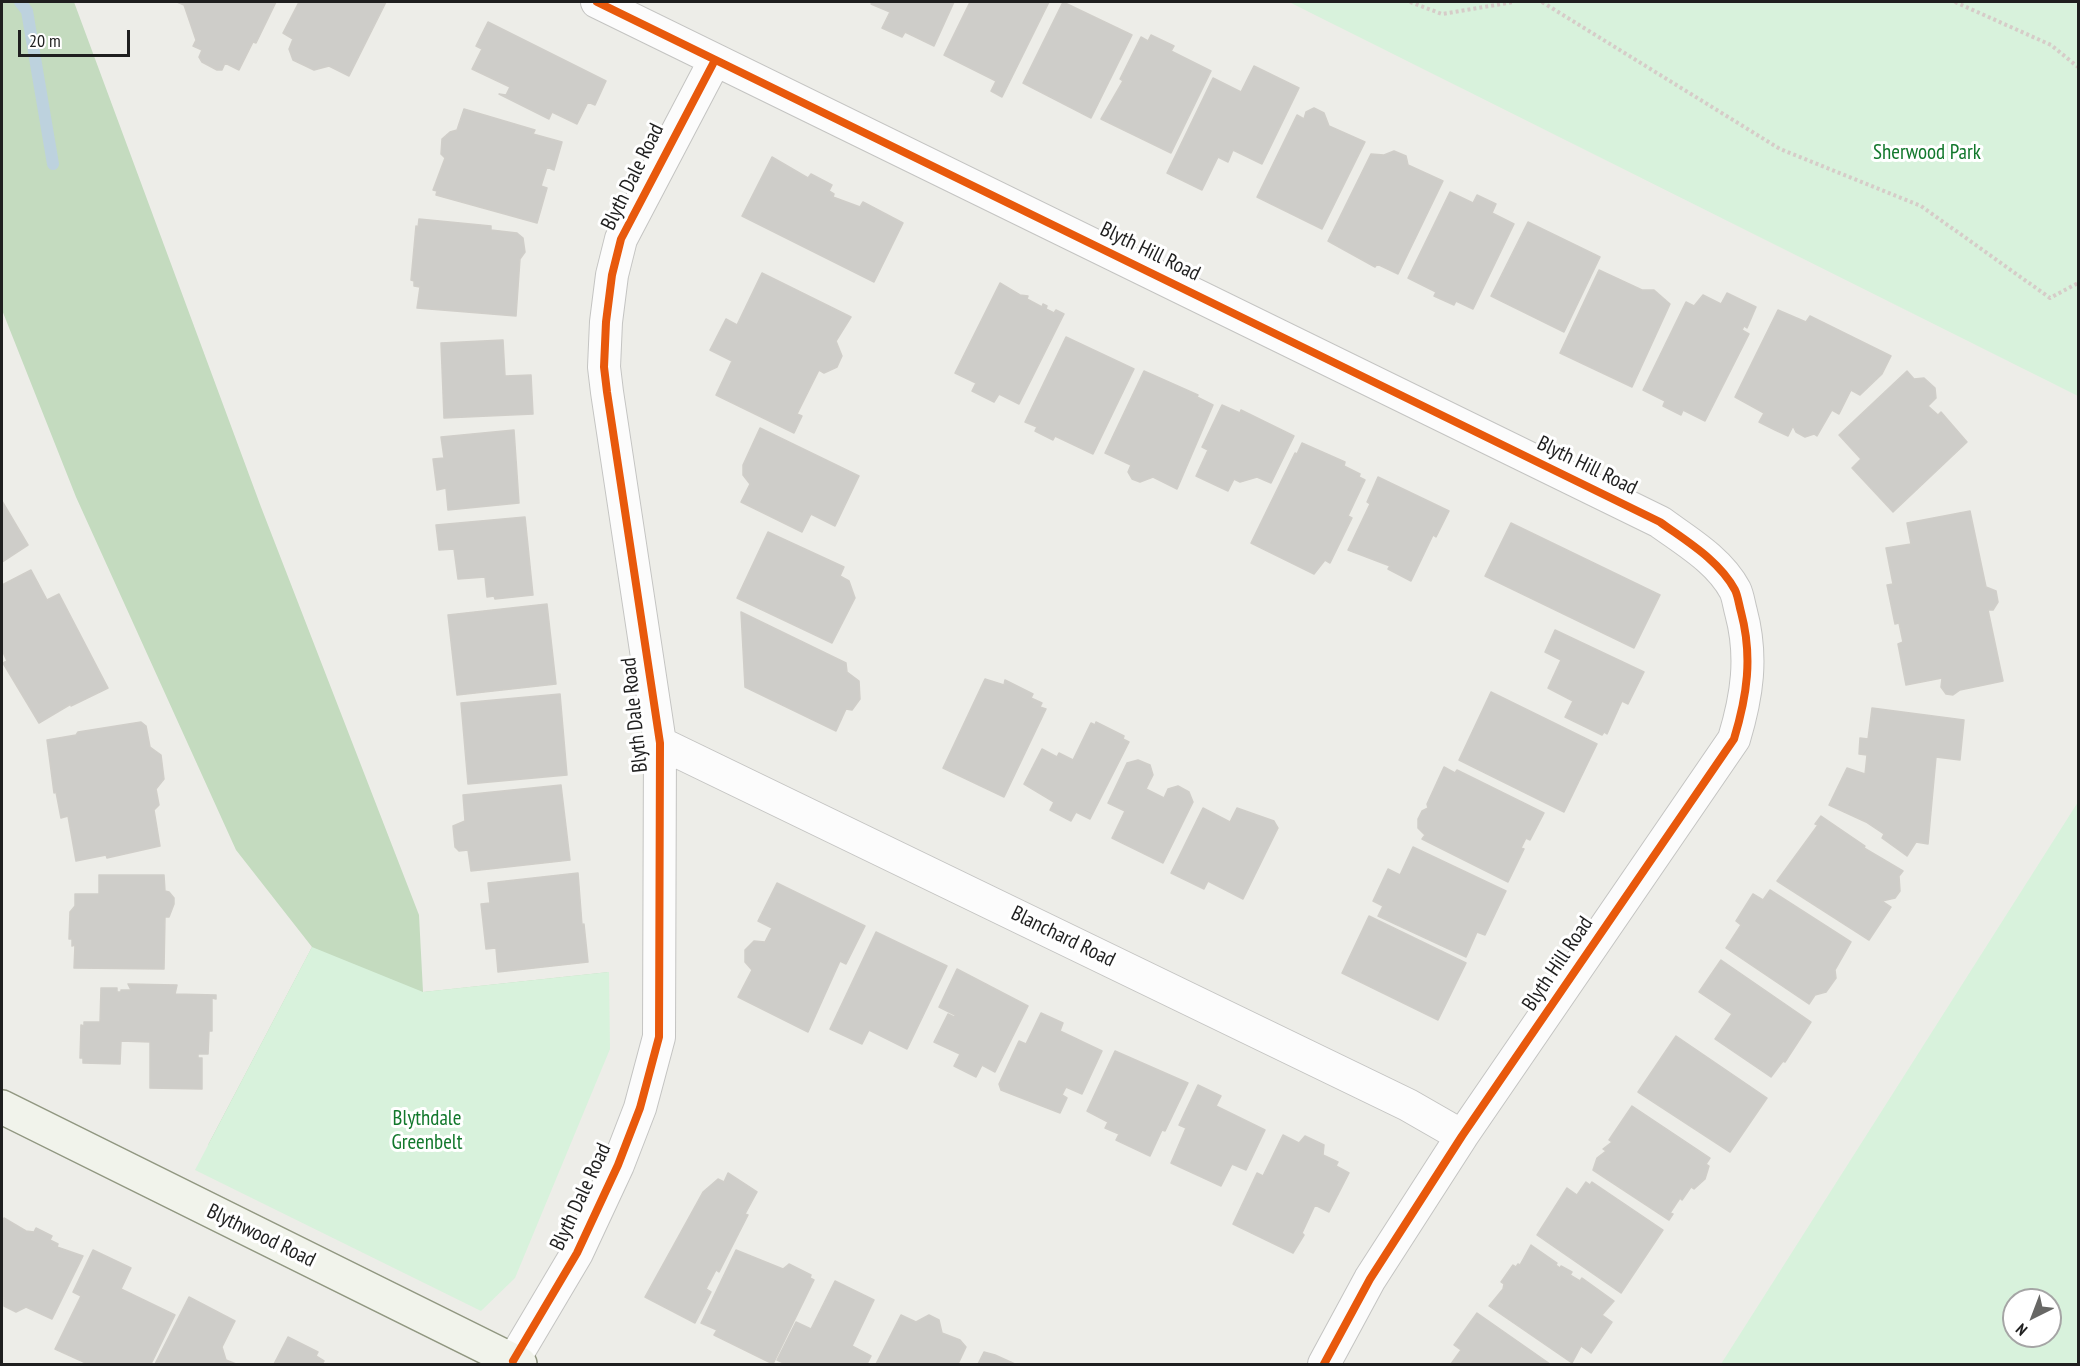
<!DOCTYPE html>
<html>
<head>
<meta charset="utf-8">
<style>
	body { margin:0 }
	#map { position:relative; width:2080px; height:1366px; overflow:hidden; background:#edede8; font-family:"PT Sans Narrow",sans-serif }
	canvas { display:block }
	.frame { position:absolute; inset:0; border:3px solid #1f1f1f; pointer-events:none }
	.north { position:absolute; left:2002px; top:1288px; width:60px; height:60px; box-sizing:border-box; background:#fff; border:2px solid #a5a5a5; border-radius:50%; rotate:222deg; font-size:16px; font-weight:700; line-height:24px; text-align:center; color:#1f1f1f }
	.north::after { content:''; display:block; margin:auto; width:21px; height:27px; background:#676765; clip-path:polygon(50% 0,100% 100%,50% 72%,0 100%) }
	.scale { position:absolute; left:18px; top:30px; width:112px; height:27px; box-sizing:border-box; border:3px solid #1f1f1f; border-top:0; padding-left:8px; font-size:18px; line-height:21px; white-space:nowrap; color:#1f1f1f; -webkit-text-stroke:4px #fff; paint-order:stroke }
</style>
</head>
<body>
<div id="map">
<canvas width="2080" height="1366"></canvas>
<div class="frame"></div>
<div class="north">N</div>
<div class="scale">20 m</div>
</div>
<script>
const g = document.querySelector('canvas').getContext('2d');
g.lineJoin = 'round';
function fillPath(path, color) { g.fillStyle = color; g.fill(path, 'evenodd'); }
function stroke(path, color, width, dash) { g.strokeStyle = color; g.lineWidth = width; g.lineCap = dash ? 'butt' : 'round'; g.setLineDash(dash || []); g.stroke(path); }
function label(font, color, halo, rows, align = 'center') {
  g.font = font + ' "PT Sans Narrow",sans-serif'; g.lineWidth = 6; g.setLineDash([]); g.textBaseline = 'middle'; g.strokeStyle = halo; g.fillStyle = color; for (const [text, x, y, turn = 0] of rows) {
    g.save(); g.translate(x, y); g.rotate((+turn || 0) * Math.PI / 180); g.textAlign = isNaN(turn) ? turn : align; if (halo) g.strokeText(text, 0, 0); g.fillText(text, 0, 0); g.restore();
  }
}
fillPath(new Path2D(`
	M2,2h72l187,505 158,408 4,77 186,-20 -401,173 104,-198 -76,-97 -160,-353 -74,-187z`), '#c4dbbf');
fillPath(new Path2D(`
	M1289,2h789v394z
	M2078,802v562h-357zM2014,1300h36v36h-36z
	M312,947l111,45 186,-20 1,77 -95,229 -34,33 -286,-141z`), '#d8f2dc');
stroke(new Path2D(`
	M20,2l7,9 26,153`), '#bdd2de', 12);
const building = new Path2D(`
	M177,2h99l-20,41 -3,-1 -14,28 -14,-7 -3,7h-5l-15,-8 -3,-5 3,-7 -9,-4 3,-6 -12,-35z
	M299,2h87l-37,74 -20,-10 -15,4 -21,-10 -4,-11 4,-10 -10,-6z
	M872,2h82l-20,44 -29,-14 -3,5 -20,-9 8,-16 -19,-8z
	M970,2h79l-47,95 -11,-6 5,-10 -52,-26z
	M1063,2l69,33 -41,83 -68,-35z
	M488,22l118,59 -11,24 -7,-3 -11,22 -25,-12 -3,7 -50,-25 7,1 4,-8 -38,-18 10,-20 -6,-3z
	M1151,35l23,11 -3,5 40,20 -40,82 -70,-34 22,-38 -3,-2 21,-42 7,4z
	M1254,66l45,22 -37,76 -29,-14 -5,12 -10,-5 -16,33 -35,-17 46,-95 28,14z
	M1314,108l10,5 5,13 36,16 -43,87 -65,-32 40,-82 7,4 2,-7z
	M464,109l71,21 -2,4 29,8 -8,28 -7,-3 -6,19 6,2 -10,35 -101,-28 1,-4 -4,-1 12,-32 -4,-4 1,-15 8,-7 7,-2z
	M1394,151l12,5 2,9 35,16 -45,93 -21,-10 -2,3 -47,-26 43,-87 13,1z
	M772,157l36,21 3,-4 21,11 -3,6 5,3 -1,3 27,10 3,-5 40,21 -29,59 -132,-66z
	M1450,192l23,11 4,-8 19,9 -4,9 22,11 -41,85 -17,-8 -2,4 -20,-9 2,-4 -28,-14z
	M419,219l72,7v4l26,3 6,5 2,14 -5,7 -4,57 -99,-8 3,-21 -6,-1v-5l-3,-1 5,-54 2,1z
	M1528,222l72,35 -36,75 -73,-36z
	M1599,270l43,20h12l16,14 -38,83 -72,-34z
	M762,273l89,44 -15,24 6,15 -5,11 -13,6 -5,-3 -22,44 5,2 -8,17 -78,-38 16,-34 -22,-11 16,-31 11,6z
	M1000,283l20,12 8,1 -1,3 15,8 1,-3 4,2 -1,3 8,4 2,-3 8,4 -45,90 -20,-10 -5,8 -22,-11 4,-8 -21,-10z
	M1727,293l29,14 -9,21 -3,-2 -2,4 7,4 -44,87 -22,-11 -2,5 -18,-9 2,-5 -22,-11 43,-88 8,4 9,-11 18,9z
	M1778,310l28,12 4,-6 81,40 -9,18 -22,21 -9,-5 -12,24 -7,-4 -15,26 -3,-2 -9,3 -9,-5 -3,-6 -5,10 -13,-6 -16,-8 5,-9 -29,-16z
	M1066,337l68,32 -41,85 -38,-18 -2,4 -18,-9 2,-4 -12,-5z
	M503,340l2,36 26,-1 2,39 -89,4 -3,-75z
	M1144,371l54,24 -1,2 16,8 -36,84 -24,-12 -13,5 -8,-3 -4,-7 3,-7 -26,-12z
	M1907,371l7,8 10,-1 11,10 1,10 -8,8 10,9 3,-3 26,30 -74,70 -41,-44 9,-9 -22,-24z
	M1222,405l18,8 1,-3 53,26 -23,47 -14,-6 -17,5 -6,-3 -6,12 -32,-15 12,-26 -6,-3z
	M760,428l99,48 -24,50 -24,-12 -9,18 -61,-30 9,-18 -7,-9v-10z
	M514,430l5,73 -71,7 -2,-22 -9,2 -4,-31 11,-1 -3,-21z
	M1302,443l43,19 -1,4 16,8 -1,3 6,3 -17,36 4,2 -22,45 -5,-3 -11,14 -63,-31 44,-90 2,1z
	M1378,477l71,34 -13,26 -3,-2 -22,46 -23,-12 2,-3 -42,-16 22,-46 -3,-2z
	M2,501l26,44 -26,17z
	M1970,511l16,76 10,4 2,11 -5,8h-5l15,71 -43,9 -7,5 -7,-1 -5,-7 1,-9 -36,7 -8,-41 5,-2 -4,-19 -4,1 -8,-39 6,-1 -7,-36 25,-4 -4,-21z
	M525,517l8,78 -38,4 -1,-3 -7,1 -2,-20 -27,2 -4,-30 -15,1 -3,-25z
	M1511,523l149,72 -26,53 -149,-72z
	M768,532l76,35 -4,9 9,5 6,17 -23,45 -95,-45z
	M31,570l16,30 12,-6 49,94 -37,18v-2l-32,19 -36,-60 4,-2 -5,-11v-65z
	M547,604l9,80 -99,11 -9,-80z
	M741,612l105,51 1,9 12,9 1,18 -8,11 -6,-1 -10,22 -91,-44z
	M1555,630l89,42 -16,32 -6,-3 -15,33 -3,-2 -2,3 -37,-18 8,-16 -25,-13 13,-28 -16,-8z
	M985,679l19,6 1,-5 28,14 -2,4 11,5 -2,4 6,2 -42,88 -61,-29z
	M1491,692l106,52 -33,68 -105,-52z
	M560,694l7,81 -99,9 -7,-81z
	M1872,708l92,12 -4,40 -24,-3 -8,87 -12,-2 -9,14 -25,-18 2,-4 -18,-12 -37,-17 18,-37 18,6 2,-19 -8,-1 1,-16 8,1z
	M141,722l5,4 4,21 11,8 3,24 -8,10 3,16 -5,5 6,36 -53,12 -1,-3 -30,6 -8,-45 -7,2 -5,-26 -2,1 -7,-53 29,-5 2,-3z
	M1096,722l28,14 -1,3 6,3 -39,77 -14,-7 -5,9 -21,-11 4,-8 -30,-18 18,-35 15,8 2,-4 14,7 18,-37 4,2z
	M1138,760l12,5 3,10 -7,14 18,9 4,-9 10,-3 11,6 4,10 -30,61 -51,-25 13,-27 -17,-8 19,-40z
	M1444,767l11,6 2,-3 87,43 -14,27 -4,-2 -5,10 3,1 -16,33 -86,-43 3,-4 -7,-7v-9l4,-8 6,-3 -1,-4z
	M561,785l9,75 -99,11 -3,-21 -9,1 -4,-4 -2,-21 12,-5 -2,-26z
	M1203,808l27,14 7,-14 37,13 4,7 -35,71 -35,-18 -4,8 -33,-16z
	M1821,816l44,30 -1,2 39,23 -4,5 1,15 -5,7 -13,3 9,6 -22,33 -92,-59 41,-56 -3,-1z
	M1413,847l93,44 -21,44 -8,-3 -11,25 -88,-41 5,-10 -10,-5 15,-32 12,6z
	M578,873l4,52 2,-1 4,38 -90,10 -2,-24 -10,1 -5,-45 9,-1 -2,-20z
	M99,875h65l1,16 4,1 5,6v6l-5,13h-4l-1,52 -90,-1 1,-23 -3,1v-7h-3l1,-27 5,-6v-12h24z
	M777,883l88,43 -19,38 -6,-3 -32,71 -70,-35 14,-27 -7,-8v-12l9,-9 11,1 7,-14 -14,-7z
	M1770,890l81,52 -16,28 1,8 -10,14 -11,3 -6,9 -83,-56 15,-23 -5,-4 17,-27 10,6z
	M1369,916l97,47 -28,57 -96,-47z
	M876,932l71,34 -40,83 -38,-19 -7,14 -32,-15z
	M1721,960l90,62 -26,40 -2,-1 -12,16 -56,-38 17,-25 -33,-22z
	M957,969l71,37 -33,66 -13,-7 -6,12 -22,-11 6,-12 -26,-12 14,-28 6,3 1,-2 -16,-8z
	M128,984l49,1 -2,9 41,1v4l-4,-1v33h-3l-1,23h-10v4h4v31l-52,-1v-46l-29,-1 -1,23 -37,-1v-5h-3l1,-33 3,1v-4h16l1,-34h16v4h4v-2h10z
	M1041,1013l22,10 -3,8 42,20 -20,43 -16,-7 -4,8 5,3 -7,15 -59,-23 -2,-6 20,-43 7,3z
	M1676,1036l91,62 -37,54 -92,-60z
	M1115,1051l73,32 -23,48 -3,-1 -12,26 -34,-16 3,-6 -14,-6 3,-6 -21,-11z
	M1198,1085l23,11 -5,10 49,24 -19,40 -14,-6 -11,22 -50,-23 15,-35 -7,-3z
	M1632,1106l78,52 -4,6 3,2 -4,13 -11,10 -3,-2 -9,13 -2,-2 -10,15 3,1 -4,6 -76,-50 4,-12 9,-7 -3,-2 9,-7 -3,-2z
	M1283,1135l16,8 6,-7 19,9 -1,10 15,7 -2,4 13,7 -20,39 -14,-7 -13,28 2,2 -11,18 -60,-29 24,-51 6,3z
	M728,1173l29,19 -12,22 3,1 -29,57 -3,-2 -10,19 5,3 -16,31 -50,-26 58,-105 15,-13 6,3z
	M1586,1182l4,3 2,-3 71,48 -42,63 -84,-58 30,-47 10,7z
	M4,1218l22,13 8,1 2,-4 16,8 -2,4 8,4 -1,3 26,9 -31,63 -26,-12 -10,5 -12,-6 -2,-83z
	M1531,1245l26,18 -1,2 4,3 1,-2 11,6 -2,3 10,6 2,-3 32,23 -12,14 10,7 -21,31 -10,-7 -9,17 -83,-57 14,-17 1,-5 -3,-2 12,-17 3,2 2,-3 2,1z
	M93,1250l38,18 -10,21 54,26 -24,49h-63l-33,-15 26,-53 -8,-4z
	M736,1250l47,19 6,-5 22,11 -1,3 4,2 -41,84 -59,-29 3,-5 -16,-7z
	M835,1281l39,19 -22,46 19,10 -4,8h-81l-9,-4 19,-38 15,7z
	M189,1297l46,24 -13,26 4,13 10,4h-81z
	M1477,1313l73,51h-99l10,-14 -7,-5z
	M901,1315l15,7 13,-7 10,5 3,13 18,7 6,7 -8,17h-82z
	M288,1337l30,15 -2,4 8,5 -2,3h-48z
	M984,1352l11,3 20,9h-37z`);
fillPath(building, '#cecdc9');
stroke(building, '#d0cec9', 1.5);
const street = new Path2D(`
	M597,2l1063,520c26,19 59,38 75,68 3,6 4,15 6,22 12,45 6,84 -7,127l-272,397 -92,143 -46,85
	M660,743l748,362 54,31
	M513,1361l64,-108 41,-88 22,-57 19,-71 1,-294 -53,-351 -3,-25 2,-45 6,-47 9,-36 94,-179`);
const secondary = new Path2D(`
	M2,1107l518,257`);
stroke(street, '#c4c4c2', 34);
stroke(secondary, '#919781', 36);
stroke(new Path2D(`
	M1410,2l32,12 71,-12
	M1542,2l238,147 141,57 129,92 28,-15
	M1955,2l96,43 27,22`), '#d6ccc8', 4, [3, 3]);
stroke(street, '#fcfcfc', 32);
stroke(secondary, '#f1f3eb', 33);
stroke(new Path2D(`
	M597,2l1063,520c26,19 59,38 75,68 3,6 4,15 6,22 12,45 6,84 -7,127l-272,397 -92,143 -46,85
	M513,1361l64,-108 41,-88 22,-57 19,-71 1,-294 -53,-351 -3,-25 2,-45 6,-47 9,-36 94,-179`), '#e8590c', 8);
label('21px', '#12782c', '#fff', [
	["Sherwood Park",1927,153],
	["Blythdale",427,1119],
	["Greenbelt",427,1143]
]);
label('21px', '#1f1f1f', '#fff', [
	["Blyth Dale Road",633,177,-64],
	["Blyth Hill Road",1150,252,26],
	["Blyth Hill Road",1587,466,26],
	["Blyth Dale Road",635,715,-96],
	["Blanchard Road",1063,937,26],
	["Blyth Hill Road",1558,964,-56],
	["Blyth Dale Road",581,1197,-65],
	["Blythwood Road",261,1236,26]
]);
</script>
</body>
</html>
